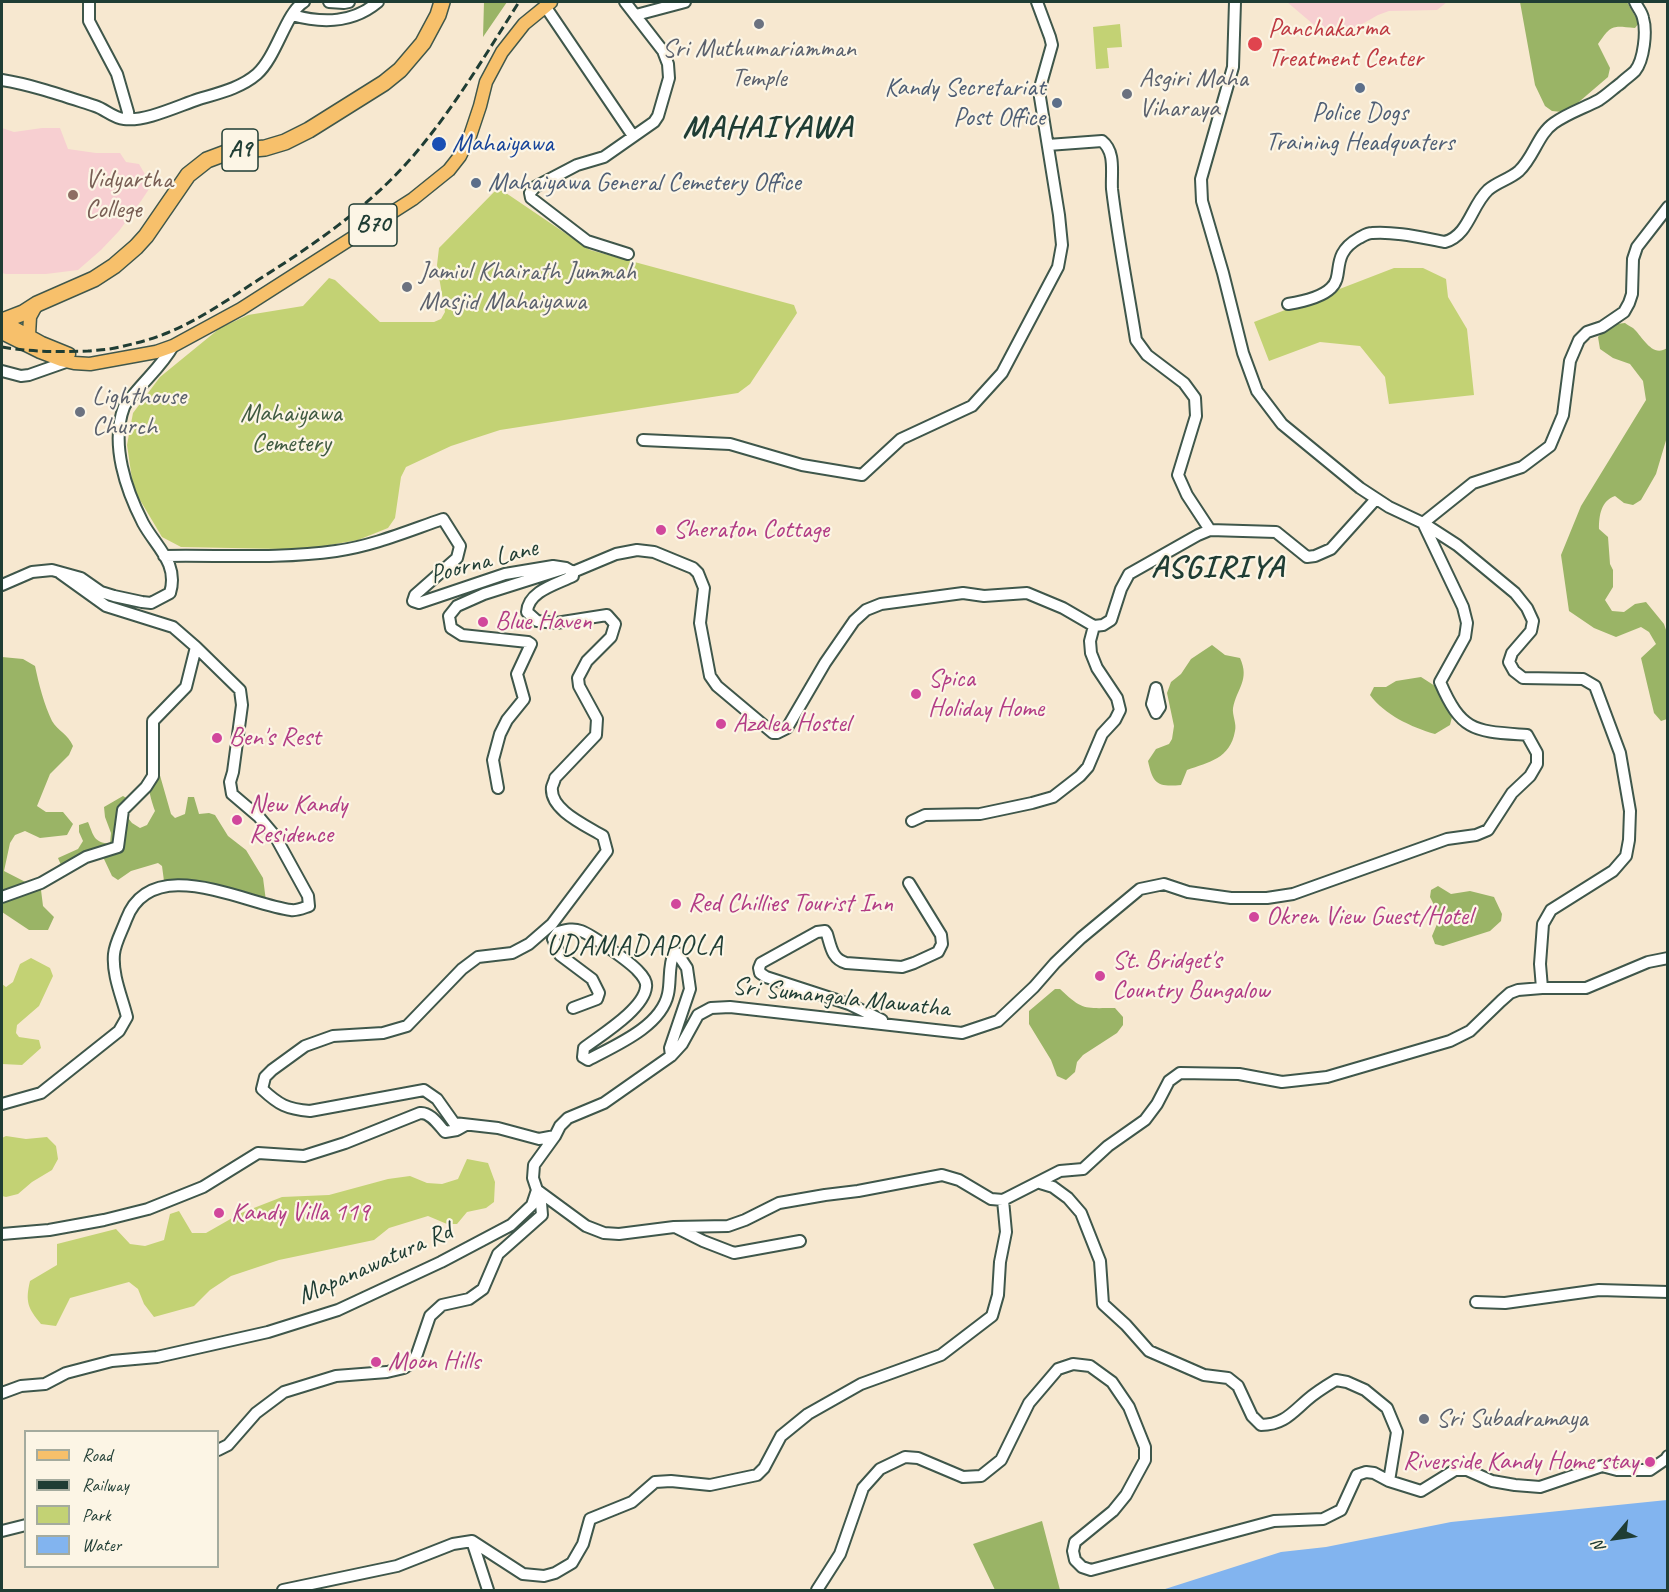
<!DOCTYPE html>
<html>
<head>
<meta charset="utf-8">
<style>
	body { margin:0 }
	#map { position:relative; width:1669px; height:1592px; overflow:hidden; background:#f7e8d0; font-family:Caveat,sans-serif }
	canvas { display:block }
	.frame { position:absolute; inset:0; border:3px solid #1f3d34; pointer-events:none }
	.legend { position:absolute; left:24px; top:1430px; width:195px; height:138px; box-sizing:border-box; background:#fcf5e5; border:2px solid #a4ab9e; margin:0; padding:8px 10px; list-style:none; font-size:18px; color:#1f3d34 }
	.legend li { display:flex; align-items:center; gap:12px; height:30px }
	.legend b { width:30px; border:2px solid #a4ab9e }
	.north { position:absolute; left:1585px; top:1508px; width:60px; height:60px; -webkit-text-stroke:4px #fcf5e5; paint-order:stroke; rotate:241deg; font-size:16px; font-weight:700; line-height:24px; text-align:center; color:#1f3d34 }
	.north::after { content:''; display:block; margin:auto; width:21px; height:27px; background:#1f3d34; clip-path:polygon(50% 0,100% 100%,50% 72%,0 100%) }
</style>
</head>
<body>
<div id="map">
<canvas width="1669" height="1592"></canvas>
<div class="frame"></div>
<ul class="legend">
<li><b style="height:8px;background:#f7c06b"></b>Road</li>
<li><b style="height:8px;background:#1f3d34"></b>Railway</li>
<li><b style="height:16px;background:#c3d274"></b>Park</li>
<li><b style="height:16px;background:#82b4ef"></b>Water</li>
</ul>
<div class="north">N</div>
</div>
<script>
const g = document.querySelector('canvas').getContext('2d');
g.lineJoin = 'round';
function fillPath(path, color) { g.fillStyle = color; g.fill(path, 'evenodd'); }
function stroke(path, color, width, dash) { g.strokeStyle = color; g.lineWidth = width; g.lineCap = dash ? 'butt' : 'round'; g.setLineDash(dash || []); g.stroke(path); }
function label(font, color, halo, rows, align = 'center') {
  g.font = font + ' Caveat,sans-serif'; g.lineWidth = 4.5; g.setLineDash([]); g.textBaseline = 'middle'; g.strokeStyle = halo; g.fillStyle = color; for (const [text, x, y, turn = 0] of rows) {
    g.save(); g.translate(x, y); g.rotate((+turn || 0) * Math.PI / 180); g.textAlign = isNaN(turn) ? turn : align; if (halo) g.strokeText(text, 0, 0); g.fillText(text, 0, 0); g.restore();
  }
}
fillPath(new Path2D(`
	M1287,2h160l-10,8 -48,1 -11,4 -40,23 -18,-8z
	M2,128l12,4 28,-4h18l8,21 28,4h24l6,9 13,2 7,12 3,13 -8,12 -22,30 -18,19 -23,20 -32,4h-40l-4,-1z`), '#f7cfd1');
fillPath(new Path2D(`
	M1120,24l2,23 -15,1 2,20 -13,1 -3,-42z
	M496,190l7,1 87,59 204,55 3,8 -47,71 -12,9 -238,37 -49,16 -45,21 -5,10 -6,41 -7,10 -30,12 -39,7 -36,2 -102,-2 -19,-10 -25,-42 -5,-16 -5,-34 6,-32 27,-36 60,-49 28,-13 55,-9 26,-28 6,2 45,42h54l7,-3 4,-7 -8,-47 2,-17z
	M1394,268h29l23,11 2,18 19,32 7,66 -85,9 -4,-27 -25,-31 -40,-4 -51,19 -15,-39z
	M31,958l19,10 3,8 -14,30 -22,19 -1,8 3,4 20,3 2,8 -19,17 -20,-1v-80l4,3 7,-5 7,-18z
	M6,1136l20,3 21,-2 9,9 2,13 -6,11 -20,12 -14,12 -12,3 -4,-1v-58z
	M467,1159l21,4 7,19 -1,20 -8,6 -19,4 -10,12h-10l-19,-8 -39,12 -15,12 -95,20 -48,16 -21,14 -16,16 -40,11 -10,-13 -6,-15 -9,-7 -59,16 -14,28 -15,-2c-13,-16 -16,-22 -11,-43l27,-16v-21l59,-15 14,15 15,2 19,-6 6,-26 9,-3 13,22h14l35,-20 41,-16 47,-2 59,-16 22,-3 17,7 15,1 16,-5z`), '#c3d274');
fillPath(new Path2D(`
	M484,2h23l-24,35z
	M1520,2h107l12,21 -4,5c-23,-2 -23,-4 -37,16l12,24 -2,9 -35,30 -11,5 -10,-1 -7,-5 -10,-21z
	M1625,323c2,2 5,3 8,5 10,9 19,30 34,20v89l-11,37 -15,26 -8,5 -9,-2 -9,-7c-14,5 -16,19 -16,33l9,8 2,27 3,6v17l-8,13 7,11 12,1 11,-8 11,-2 18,22 4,12 -1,83 -6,2 -7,-8 -13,-55 15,-14 -7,-12 -8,-5 -25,10 -22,-9 -25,-17 -8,-56 20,-49 65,-106 -3,-19 -13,-17 -17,-6 -13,-9 -2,-12c9,-10 14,-13 27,-14z
	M1212,645l13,10 15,3c10,22 -3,30 -7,50 -1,7 4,16 2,23 -5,28 -26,31 -48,39l-6,15c-24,2 -28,-1 -33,-24l8,-12 13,-5 3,-5 2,-13 -7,-33 4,-11 10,-8 10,-15z
	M2,657l21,2 12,7c4,19 9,38 17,55 6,10 16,13 21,25l-4,9 -19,19 -13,32 9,6h17l10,12 -6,11 -27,3 -15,-7 -10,4 -5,8 -6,28 37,19 2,16 11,11 -6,13h-19l-27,-18z
	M1421,677l14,9 17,31 -2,8 -15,9c-24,-7 -50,-19 -65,-39l4,-8h12l10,-6z
	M157,765l14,49 4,4 10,-4 3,-17h6l5,17 10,-1 6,2 13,21 18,14 17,28 3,23 -53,-17 -49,-3 -2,-15 -4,-3 -27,8 -13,9 -6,-4 -8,-17 -8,-4 -28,15 -7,-5 -3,-7 20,-9 5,-8 -4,-9v-7l9,-3c6,14 5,20 22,22l1,-11 -6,-16 -1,-10 19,-11 5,3 2,6 -2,13 4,5 8,5 7,-3 8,-14c-6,-18 -10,-29 2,-46z
	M1438,886l13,8 19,-3 24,6 8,17 -1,7 -11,10 -47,15 -8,-2 -3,-8 8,-19 -10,-20 1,-7z
	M1055,989h5c23,22 25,19 55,19l8,9v8l-6,8 -34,22 -6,7 -2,10 -9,8 -9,-4 -6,-16 -22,-36v-13z
	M1042,1521l18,69h-65l-22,-46z`), '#9ab466');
fillPath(new Path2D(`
	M1667,1500v90h-505l119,-38 45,-5 125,-25z`), '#82b4ef');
const minor = new Path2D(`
	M89,2v19l28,53 11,38 1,7
	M329,2l15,1 5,-1
	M625,2l38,49 5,13 1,14 -11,38 -4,6 -50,35 -27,8 -42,22 -5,6 1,5 56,43 41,13
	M1235,2l-2,65 -32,112 1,22 21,72 20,80 14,38 25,33 78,64 29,19 34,16 34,22 58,48 12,15 6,13 -2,10 -19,22 -3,9 5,9 9,7 60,1 12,7 25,67 10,58 -1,29 -3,16 -13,15 -62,39 -8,14 -3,40 2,24
	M545,6l88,130
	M292,15c32,9 61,8 86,-13
	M636,15l49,-13
	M2,80c31,5 62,16 93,26 10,3 18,12 29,13 21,3 54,-13 75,-20 20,-6 42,-11 58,-25 20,-18 29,-62 47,-72
	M1048,145l54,-4c14,11 9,32 10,48 6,50 16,101 24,151l11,15 37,28 11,15 1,18 -18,59 9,20 23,35
	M1288,304c12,-2 34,-7 43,-16 14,-13 -2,-33 28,-50 4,-2 8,-5 13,-5 22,-2 51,5 73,9 24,-7 26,-36 43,-52 9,-8 22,-11 31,-19 15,-14 19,-37 35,-48 14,-10 30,-15 45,-23 8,-5 15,-12 22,-17 4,-4 10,-8 14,-12 9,-11 12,-40 8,-53 -1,-6 -6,-11 -8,-16
	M2,371l19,5 8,-1 37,-13
	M643,440l87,4 72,21 60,10 39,-36 71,-33 30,-33 56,-106 4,-22 -3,-30 -20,-124 13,-46 -2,-8 -13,-35
	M1423,523l50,-40 49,-16 28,-21 13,-31 7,-54 9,-21 8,-8 15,-5 22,-15 5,-9 3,-9 1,-35 4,-12 31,-40
	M164,556c57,-1 116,3 172,-5 37,-5 72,-20 107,-32l17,27 -3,12 -42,37 -2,6 6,2 86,-29 48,-8 13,2 7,4v4c-16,8 -45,15 -46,36l10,9 19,2 51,-8 8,9 -4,13 -24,24 -9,17 1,8 18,33 -1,16 -41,43c0,2 -3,8 -3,9 -3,23 35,39 51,49l4,15 -55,73 -23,20 -17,9 -34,4 -16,12 -55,57 -24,7 -50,3 -28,10 -33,24 -7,7 -3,12c17,16 25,20 48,22l114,-21 13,9 17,24 44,5 41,11 16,-3
	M573,572l43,-18 21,-4 17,2 39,16 5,5 6,15 -4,35 10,53 7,10 56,47h4l10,-5 38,-65 29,-42 12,-11 15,-6 82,-11 21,3 43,-3 36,15 31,18 9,-1 8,-5 10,-31 8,-15 69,-39 12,-5 66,2 31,25 8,-1 16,-7 45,-50
	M2,585l30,-13 20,-2 29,8 20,14 13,4 28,6 9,1 19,-10c9,-30 -14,-46 -27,-70 -17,-33 -33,-79 -19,-116 2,-5 7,-10 11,-14 13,-16 28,-29 38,-47
	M1156,688l4,19 -4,6 -4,-9z
	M498,788l-5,-28 7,-26 7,-14 17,-21 -7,-25 14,-30 -3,-2 -66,-7 -11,-7 -2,-12 8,-10 27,-12 79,-25
	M912,821l13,-6 55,-1 52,-11 21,-6 27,-21 8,-9 14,-33 13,-14 5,-10 -3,-12 -20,-30 -6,-15 -1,-12 4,-15
	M2,897l39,-14 45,-26 32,-10 5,-37 23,-23 7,-11v-55l33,-34 10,-40
	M573,1008l24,-9 2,-6 -7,-14 -32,-24 -7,-16 5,-7c8,-2 15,-4 23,-1 11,4 49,31 57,40 4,4 9,11 8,16 -2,22 -45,48 -62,61l-1,9 5,3c26,-14 73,-33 80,-66 3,-13 0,-28 6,-41h3l10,15 3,21 -20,59 1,8
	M882,1020l-33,-16 -83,-27 -6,-4 -1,-5 2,-5 56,-31 8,-1 2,3c4,13 5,25 19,29l56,4 12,-4 24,-11 4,-8 -1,-9 -32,-52
	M2,1104l39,-11 78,-62 8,-14c-5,-20 -15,-42 -13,-63 1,-11 8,-23 12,-34 25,-68 119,-16 165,-10 6,1 12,-2 18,-4l-1,-10 -33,-60 -16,-19 -27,-23 -2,-12 3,-10 9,-67 -2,-15 -44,-43 -23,-20 -67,-21 -46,-33
	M1040,1183l13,4 15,11 13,15 19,48 3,43 23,21 23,26 55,24 24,3 10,8 14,30 9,9c22,0 31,-12 46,-25 9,-8 19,-14 29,-20l11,2 18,8 22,18 10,24 -8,49
	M537,1190l49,36 18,7 15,1 55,-7 54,-1 17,-6 34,-17 46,-8 33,-4 84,-16 17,5 32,19 12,1 57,-29 23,-2 25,-23 37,-26 12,-16 12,-23 11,-8 59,1 43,8 45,-5 123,-36 20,-10 31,-30 9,-8 8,-3 24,-2h44l62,-26 20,-4
	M677,1228l26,13 31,12 66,-12
	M2,1234l47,-4 55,-10 44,-11 55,-22 55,-34 46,3 41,-13 75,-30c10,-1 18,11 25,19l12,-2 9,-5
	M1476,1302l29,1 94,-13 69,2
	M2,1393l19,-7 24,-2 21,-11 46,-12 45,-4 111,-25 70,-22 103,-48 70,-37 21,-20 5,-15 -4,-12 1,-13 21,-29 5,-10 8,-8 36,-15 67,-47 11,-12 16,-29 13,-7 19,-1 232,26 36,-12 36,-34 21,-24 26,-25 59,-49 24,-5 24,8 43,6h36l26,-4 154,-55 29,-4 12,-5 24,-37 18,-17 7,-12v-11l-10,-18c-52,-4 -65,-2 -87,-53l25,-45 2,-14 -4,-16 -40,-84
	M218,1450l10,-5 28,-32 28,-21 52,-16 51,-4 17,-4 9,-6 4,-8 13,-38 12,-11 27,-6 14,-10 15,-35 44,-39 -1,-12 -4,-13
	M2,1531l24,-6
	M472,1541l16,49
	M283,1590l114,-24 56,-22 19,-3 51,33 21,2 11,-3 17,-10 11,-19 7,-25 42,-17 23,-20 16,-1 39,4 47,-10 7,-7 17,-32 27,-22 53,-30 80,-29 51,-39 6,-21 2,-33 6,-30 -3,-32
	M817,1590l23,-36 23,-66 17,-19 25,-12 13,1 45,19 18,-1 20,-16 28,-57 29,-34 15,-5 17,2 22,16 17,25 16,40v13l-19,35 -13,16 -38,31 -2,9 2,9 7,7 9,3 183,-49 49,-2 18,-9 16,-35 9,-3 8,1 15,8 32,10 34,-21h12l25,11 23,4 25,2 62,-21 15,4h33l16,-11 2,-3`);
const major = new Path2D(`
	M2,321l40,22 27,11
	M2,333l38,19 21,8 13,3 16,1 66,-12 17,-6 68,-37 172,-110 36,-29 11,-14 10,-20 10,-30 6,-24 16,-30 22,-28 27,-22
	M29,335l1,-18 7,-13`);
const highway = new Path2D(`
	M2,321l21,-8 14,-9 57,-25 20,-13 22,-19 10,-11 42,-61 19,-15 24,-9 34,-3 20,-6 24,-12 75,-47 16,-13 23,-27 15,-28 4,-13`);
stroke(minor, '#3f574b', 14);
stroke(major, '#3f574b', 15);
stroke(highway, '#3f574b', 18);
stroke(minor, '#fff', 10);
stroke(major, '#f7c06b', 12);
stroke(highway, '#f7c06b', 15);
stroke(new Path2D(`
	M2,347c29,5 56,5 86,4 9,-1 18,-1 27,-3 18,-4 35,-8 52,-15 32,-13 62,-34 91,-53 57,-36 111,-73 156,-125 40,-47 72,-101 105,-153`), '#1f3d34', 3, [9, 4.5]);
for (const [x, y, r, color] of [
	[759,24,6,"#6b7280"],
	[1255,44,8,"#e0444e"],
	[1360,88,6,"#5c6f8a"],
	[1127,94,6,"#6b7280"],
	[1057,103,6,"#5c6f8a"],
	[439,144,8,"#1a4fb4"],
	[476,183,6,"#5c6f8a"],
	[73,195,6,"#8d6e63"],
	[407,287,6,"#6b7280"],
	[80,412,6,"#6b7280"],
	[661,530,6,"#d1479c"],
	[483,622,6,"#d1479c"],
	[916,694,6,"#d1479c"],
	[721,724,6,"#d1479c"],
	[217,738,6,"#d1479c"],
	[237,820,6,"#d1479c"],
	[676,904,6,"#d1479c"],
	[1254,917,6,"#d1479c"],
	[1100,976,6,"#d1479c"],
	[219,1213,6,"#d1479c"],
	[376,1362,6,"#d1479c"],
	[1424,1419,6,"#6b7280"],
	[1650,1462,6,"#d1479c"]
]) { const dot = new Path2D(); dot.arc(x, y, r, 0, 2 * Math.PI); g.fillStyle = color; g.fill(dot); stroke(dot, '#fcf5e5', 2); }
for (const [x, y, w] of [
	[240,150,36],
	[373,225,48]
]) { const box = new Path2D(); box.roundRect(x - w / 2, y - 21, w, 42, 4.5); g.fillStyle = '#fcf5e5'; g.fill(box); stroke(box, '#1f3d34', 1.5); }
label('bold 24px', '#1f3d34', null, [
	["A9",240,150],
	["B70",373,225]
]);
label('26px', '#be3a42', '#fcf5e5', [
	["Panchakarma",1268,29],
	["Treatment Center",1268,59]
], 'left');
label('26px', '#5b616d', '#fcf5e5', [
	["Sri Muthumariamman",759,49,"center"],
	["Temple",759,79,"center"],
	["Asgiri Maha",1139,79],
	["Viharaya",1139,109],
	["Jamiul Khairath Jummah",419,272],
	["Masjid Mahaiyawa",419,302],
	["Lighthouse",92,397],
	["Church",92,427],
	["Sri Subadramaya",1436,1419]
], 'left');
label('26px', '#4e5e75', '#fcf5e5', [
	["Kandy Secretariat",1045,88],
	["Post Office",1045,118],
	["Police Dogs",1360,113,"center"],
	["Training Headquaters",1360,143,"center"],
	["Mahaiyawa General Cemetery Office",488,183,"left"]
], 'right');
label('26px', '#164399', '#fcf5e5', [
	["Mahaiyawa",452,144]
], 'left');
label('26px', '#785e54', '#fcf5e5', [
	["Vidyartha",85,180],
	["College",85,210]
], 'left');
label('26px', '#405b41', '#fcf5e5', [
	["Mahaiyawa",291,414],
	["Cemetery",291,444]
]);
label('26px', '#b23c85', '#fcf5e5', [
	["Sheraton Cottage",673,530],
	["Blue Haven",495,622],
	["Spica",928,679],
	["Holiday Home",928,709],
	["Azalea Hostel",733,724],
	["Ben's Rest",229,738],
	["New Kandy",249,805],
	["Residence",249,835],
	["Red Chillies Tourist Inn",688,904],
	["Okren View Guest/Hotel",1266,917],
	["St. Bridget's",1112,961],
	["Country Bungalow",1112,991],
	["Kandy Villa 119",231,1213],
	["Moon Hills",388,1362],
	["Riverside Kandy Home stay",1638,1462,"right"]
], 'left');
label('26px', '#1f3d34', '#fcf5e5', [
	["Poorna Lane",484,562,-15],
	["Sri Sumangala Mawatha",841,998,6],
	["Mapanawatura Rd",375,1264,-24]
]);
g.letterSpacing = '1.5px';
label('28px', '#1f3d34', '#fcf5e5', [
	["UDAMADAPOLA",635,947]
]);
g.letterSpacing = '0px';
g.letterSpacing = '1.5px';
label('bold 32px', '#1f3d34', '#fcf5e5', [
	["MAHAIYAWA",768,129],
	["ASGIRIYA",1218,569]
]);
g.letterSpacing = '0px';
</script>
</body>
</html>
